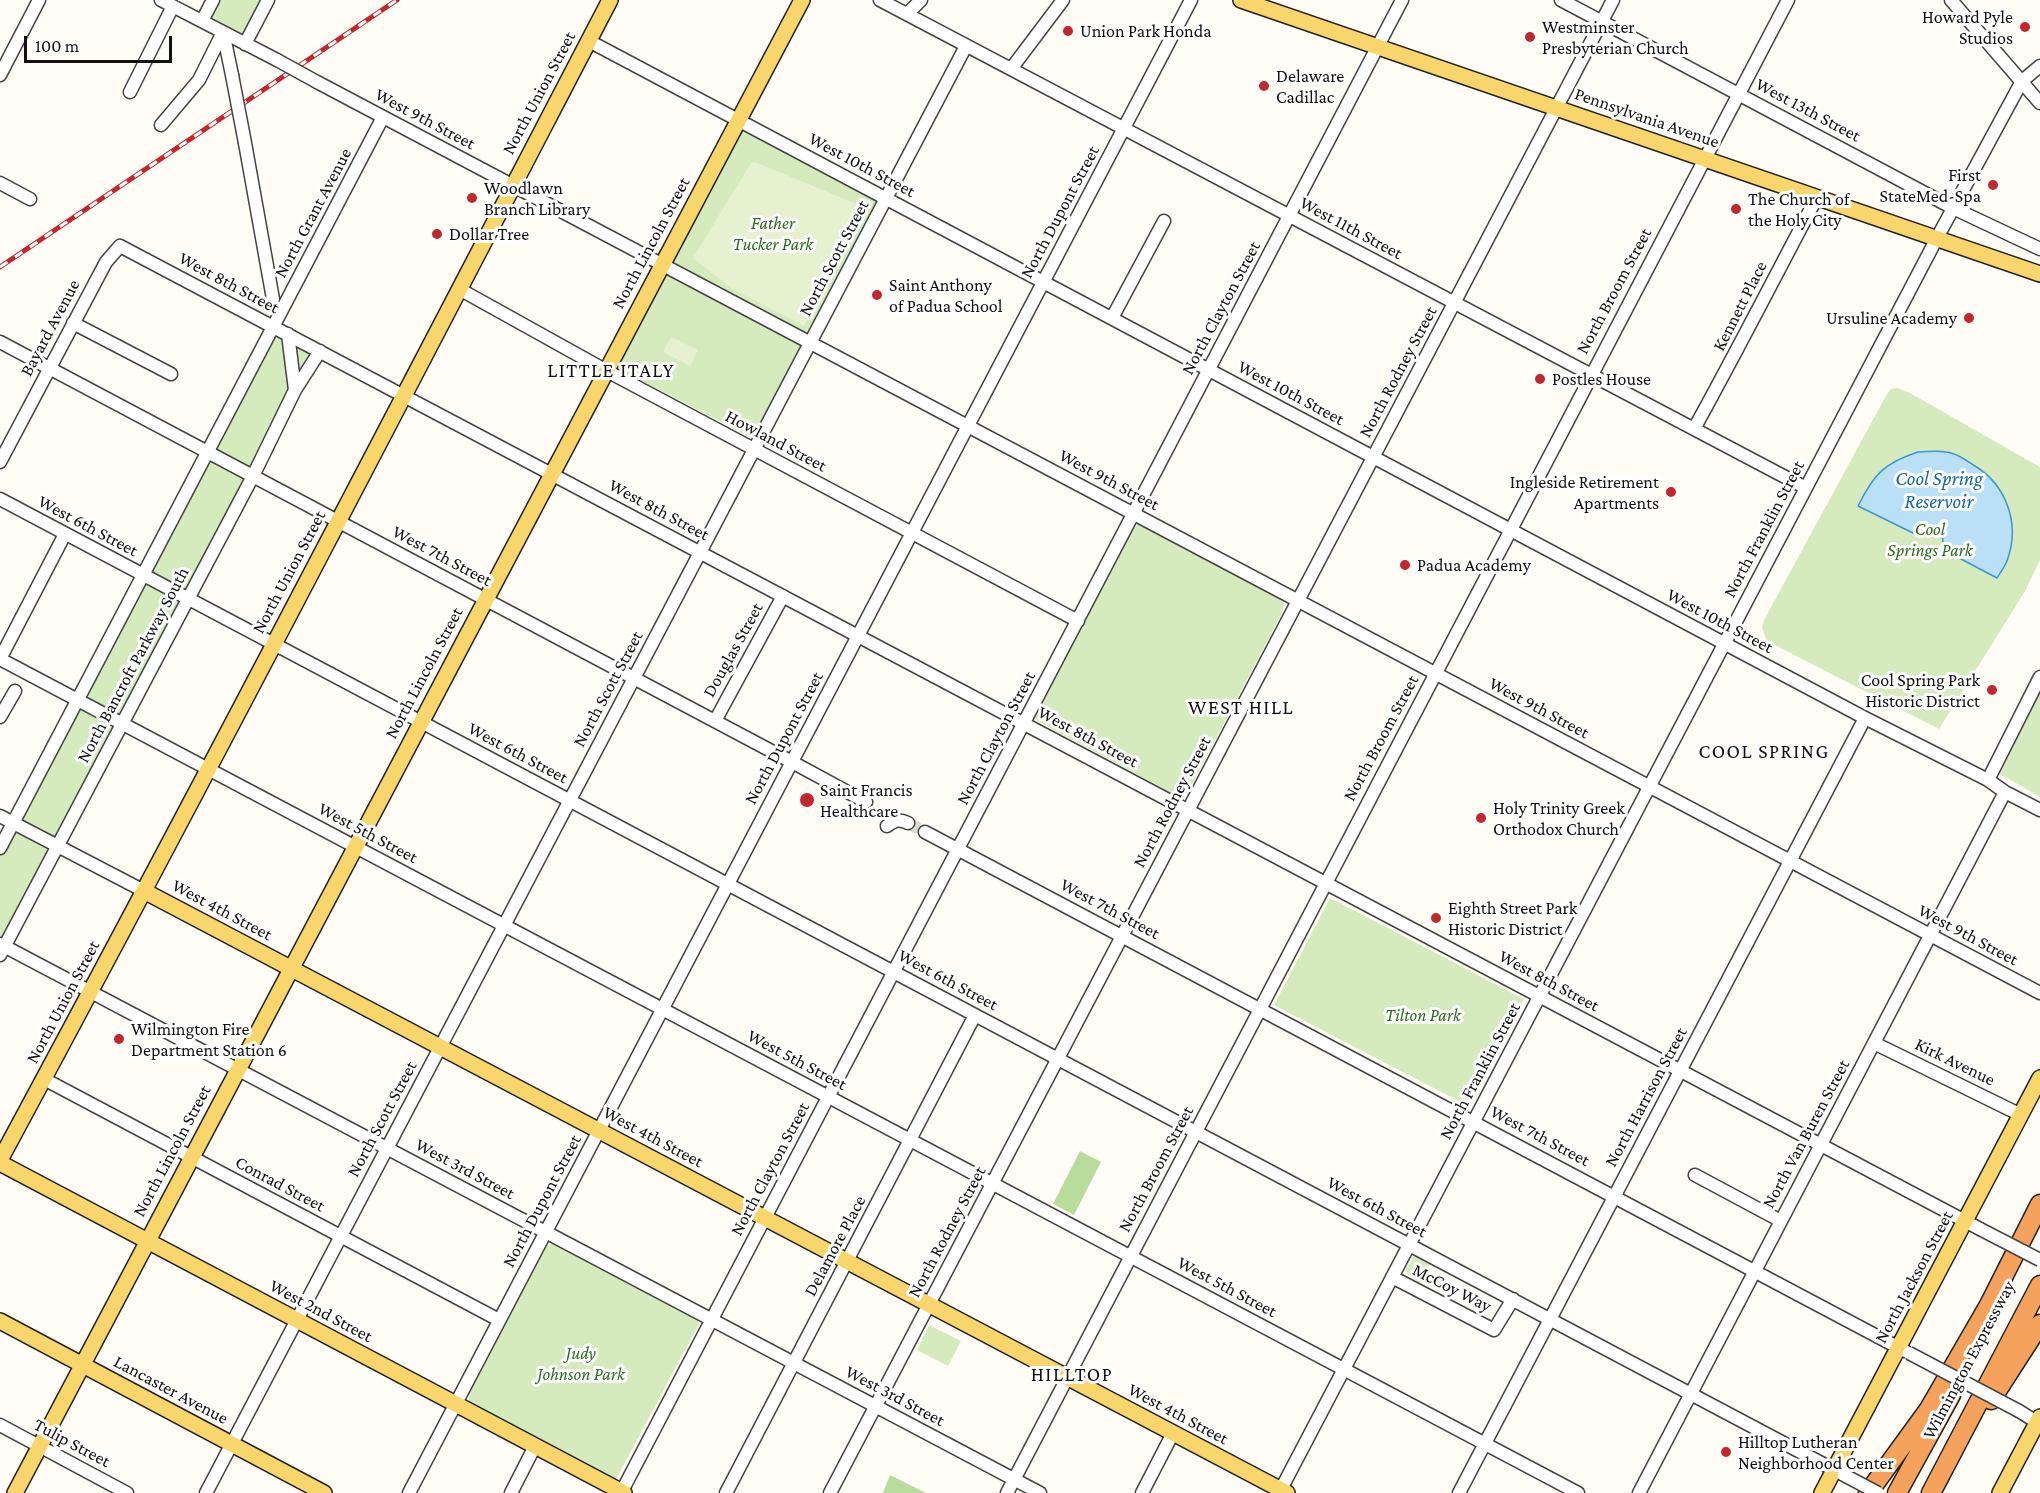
<!DOCTYPE html>
<html>
<head>
<meta charset="utf-8">
<style>
	body { margin:0 }
	#map { position:relative; width:2040px; height:1493px; overflow:hidden; background:#fffdf5; font-family:"Crimson Pro",serif }
	canvas { display:block }
	.scale { position:absolute; left:24px; top:36px; width:148px; height:27px; box-sizing:border-box; border:3px solid #111; border-top:0; padding-left:8px; font-size:18px; line-height:21px; white-space:nowrap; color:#111; -webkit-text-stroke:4px #fff; paint-order:stroke }
</style>
</head>
<body>
<div id="map">
<canvas width="2040" height="1493"></canvas>
<div class="scale">100 m</div>
</div>
<script>
const g = document.querySelector('canvas').getContext('2d');
g.lineJoin = 'round';
function fillPath(path, color) { g.fillStyle = color; g.fill(path, 'evenodd'); }
function stroke(path, color, width, dash) { g.strokeStyle = color; g.lineWidth = width; g.lineCap = dash ? 'butt' : 'round'; g.setLineDash(dash || []); g.stroke(path); }
function label(font, color, halo, rows, align = 'center') {
  g.font = font + ' "Crimson Pro",serif'; g.lineWidth = 6; g.setLineDash([]); g.textBaseline = 'middle'; g.strokeStyle = halo; g.fillStyle = color; for (const [text, x, y, turn = 0] of rows) {
    g.save(); g.translate(x, y); g.rotate((+turn || 0) * Math.PI / 180); g.textAlign = isNaN(turn) ? turn : align; if (halo) g.strokeText(text, 0, 0); g.fillText(text, 0, 0); g.restore();
  }
}
fillPath(new Path2D(`
	M213,0h55l-23,44 -43,-23z
	M741,130l135,71 -124,237 -135,-70z
	M274,326l46,25 -320,604v-107z
	M1897,388l13,5 130,74v93l-15,31 -86,138 -172,-88 -5,-13 2,-8 123,-226 4,-5z
	M1137,525h5l135,71 7,8 -3,11 -92,175 -8,8 -147,-79 98,-189z
	M2040,693v104l-40,-23z
	M1330,898l194,101 -56,107 -194,-101z
	M556,1243l142,77 1,4 -84,157 -146,-78v-9l77,-148z
	M1414,1256h3l13,7 -10,20 -13,-9 -1,-5z
	M929,1325l32,16 -13,25 -31,-16z`), '#d5ebbd');
fillPath(new Path2D(`
	M1080,1151l21,11 -27,53 -21,-11z
	M890,1475l36,18h-43z`), '#b9dc9c');
fillPath(new Path2D(`
	M755,162l111,46 -62,118 -73,-38 -38,-30 58,-95z
	M671,337l27,13 -8,16 -27,-14z`), '#e6f2cf');
const water = new Path2D(`
	M1918,452c9,0 19,-2 28,0 10,1 20,8 29,14 31,19 45,57 33,92 -2,7 -7,14 -11,20l-55,-29 1,-10 -9,-11 -12,-1 -9,6 -55,-27c16,-32 26,-43 60,-54z`);
fillPath(water, '#b9e0f7');
stroke(water, '#3f96cf', 1.5);
stroke(new Path2D(`
	M908,823l17,9`), '#dbdad3', 12, [12, 6]);
const minor = new Path2D(`
	M161,0l116,60
	M880,0l926,488
	M1561,0l392,208 87,41
	M1951,0l89,103
	M907,14l14,-14
	M202,21l11,-21
	M223,32l9,43
	M589,41l1276,677 123,62 17,12 35,18
	M245,44l23,-44
	M1011,69l52,-69
	M0,75l39,-75
	M317,82l1723,911
	M130,92l43,-86
	M161,125l38,-45 24,-48
	M245,143l28,156
	M0,183l30,16
	M461,290l144,80 473,251
	M1112,318l52,-97
	M73,323l98,51
	M288,334l7,56
	M0,342l792,420 74,40
	M1694,429c42,-76 82,-154 123,-232
	M0,462l106,-200 14,-16 1860,983
	M0,499l1842,975
	M0,659l1578,834
	M0,659l65,-125
	M0,717l15,-26
	M715,721l68,-125
	M1988,780l52,-103
	M0,816l144,75
	M887,826c7,-6 12,-7 21,-3
	M925,832l980,519
	M0,848l383,-731
	M0,944l1040,549
	M0,955l253,-479 42,-86 25,-39
	M1874,1043l147,72
	M44,1079l455,241
	M1695,1175l86,46
	M1392,1277l102,53 19,-31
	M2019,1411l21,13
	M0,1425l127,68
	M206,1493l760,-1447
	M409,1493l782,-1493
	M511,1493l24,-47
	M621,1493l781,-1493
	M726,1493l249,-478
	M830,1493l783,-1493
	M1007,1493l781,-1493
	M1142,1493l31,-60
	M1279,1493l658,-1255 85,-157 18,-15
	M1459,1493l406,-775
	M1639,1493l366,-701`);
const major = new Path2D(`
	M1241,0l799,274
	M144,891l1143,602
	M0,1160c207,-384 408,-772 610,-1160
	M0,1163l624,330
	M0,1321l324,172
	M15,1493l787,-1493
	M1822,1493l218,-415
	M2000,1493l40,-76`);
const highway = new Path2D(`
	M1991,1400l49,-76
	M1868,1493l61,-84 60,-104 51,-101
	M1897,1493l54,-98
	M1931,1493l109,-208`);
stroke(minor, '#444', 15);
stroke(major, '#222', 18);
stroke(highway, '#222', 21);
stroke(minor, '#fff', 12);
stroke(major, '#f9d66b', 15);
stroke(highway, '#f5a25d', 18);
const rail = new Path2D(`
	M0,267l397,-267`);
stroke(rail, '#c4262e', 5);
stroke(rail, '#fff', 3, [9]);
const minorBridge = new Path2D(`
	M277,60l40,22
	M232,75l13,68
	M1980,1229l60,31
	M1909,1353l110,58
	M1844,1475l34,18`);
stroke(minorBridge, '#444', 15, []);
stroke(minorBridge, '#fff', 12);
for (const [x, y, r, color] of [
	[2025,27,6,"#c4262e"],
	[1068,31,6,"#c4262e"],
	[1530,37,6,"#c4262e"],
	[1264,86,6,"#c4262e"],
	[1993,185,6,"#c4262e"],
	[472,198,6,"#c4262e"],
	[1736,209,6,"#c4262e"],
	[437,234,6,"#c4262e"],
	[877,295,6,"#c4262e"],
	[1969,318,6,"#c4262e"],
	[1540,379,6,"#c4262e"],
	[1671,492,6,"#c4262e"],
	[1405,565,6,"#c4262e"],
	[1992,690,6,"#c4262e"],
	[807,800,8,"#c4262e"],
	[1481,818,6,"#c4262e"],
	[1436,918,6,"#c4262e"],
	[119,1039,6,"#c4262e"],
	[1726,1452,6,"#c4262e"]
]) { const dot = new Path2D(); dot.arc(x, y, r, 0, 2 * Math.PI); g.fillStyle = color; g.fill(dot); stroke(dot, '#fff', 2); }
label('18px', '#111', '#fff', [
	["Howard Pyle",2013,17,"right"],
	["Studios",2013,38,"right"],
	["Westminster",1542,27],
	["Presbyterian Church",1542,48],
	["Union Park Honda",1080,31],
	["Delaware",1276,76],
	["Cadillac",1276,97],
	["First",1981,175,"right"],
	["StateMed-Spa",1981,196,"right"],
	["Woodlawn",484,188],
	["Branch Library",484,209],
	["The Church of",1748,199],
	["the Holy City",1748,220],
	["Dollar Tree",449,234],
	["Saint Anthony",889,285],
	["of Padua School",889,306],
	["Ursuline Academy",1957,318,"right"],
	["Postles House",1552,379],
	["Ingleside Retirement",1659,482,"right"],
	["Apartments",1659,503,"right"],
	["Padua Academy",1417,565],
	["Cool Spring Park",1980,680,"right"],
	["Historic District",1980,701,"right"],
	["Saint Francis",820,790],
	["Healthcare",820,811],
	["Holy Trinity Greek",1493,808],
	["Orthodox Church",1493,829],
	["Eighth Street Park",1448,908],
	["Historic District",1448,929],
	["Wilmington Fire",131,1029],
	["Department Station 6",131,1050],
	["Hilltop Lutheran",1738,1442],
	["Neighborhood Center",1738,1463]
], 'left');
label('18px', '#111', '#fff', [
	["North Union Street",539,93,-62],
	["West 13th Street",1808,110,28],
	["Pennsylvania Avenue",1647,118,19],
	["West 9th Street",425,119,28],
	["West 10th Street",862,165,28],
	["North Dupont Street",1060,212,-62],
	["North Grant Avenue",313,213,-62],
	["West 11th Street",1351,228,28],
	["North Lincoln Street",651,243,-62],
	["North Scott Street",834,258,-62],
	["West 8th Street",229,283,28],
	["North Broom Street",1614,291,-62],
	["Kennett Place",1740,306,-63],
	["North Clayton Street",1221,308,-62],
	["Bayard Avenue",50,328,-62],
	["North Rodney Street",1398,372,-62],
	["West 10th Street",1291,393,28],
	["Howland Street",776,441,28],
	["West 9th Street",1109,480,28],
	["West 8th Street",659,510,28],
	["West 6th Street",88,526,28],
	["North Franklin Street",1764,529,-62],
	["West 7th Street",442,556,28],
	["North Union Street",289,572,-62],
	["West 10th Street",1720,621,28],
	["Douglas Street",733,650,-61],
	["North Bancroft Parkway South",133,665,-62],
	["North Lincoln Street",424,673,-62],
	["North Scott Street",608,689,-62],
	["West 9th Street",1539,708,28],
	["West 8th Street",1088,737,28],
	["North Dupont Street",784,738,-62],
	["North Clayton Street",996,738,-62],
	["North Broom Street",1381,738,-62],
	["West 6th Street",518,753,28],
	["North Rodney Street",1172,802,-62],
	["West 5th Street",368,833,28],
	["West 7th Street",1110,909,28],
	["West 4th Street",222,910,28],
	["West 9th Street",1968,935,28],
	["West 6th Street",948,980,28],
	["West 8th Street",1549,981,28],
	["North Union Street",63,1002,-62],
	["West 5th Street",797,1060,28],
	["Kirk Avenue",1955,1062,26],
	["North Franklin Street",1480,1071,-62],
	["North Harrison Street",1646,1097,-62],
	["North Scott Street",382,1119,-62],
	["North Van Buren Street",1806,1134,-62],
	["West 7th Street",1540,1136,28],
	["West 4th Street",653,1137,28],
	["North Lincoln Street",172,1151,-62],
	["West 3rd Street",465,1169,28],
	["North Clayton Street",770,1169,-62],
	["North Broom Street",1156,1169,-62],
	["Conrad Street",280,1184,28],
	["North Dupont Street",542,1201,-62],
	["West 6th Street",1377,1207,28],
	["North Rodney Street",947,1232,-62],
	["Delamore Place",835,1246,-62],
	["North Jackson Street",1914,1277,-62],
	["West 5th Street",1227,1287,28],
	["McCoy Way",1452,1288,27],
	["West 2nd Street",321,1311,28],
	["Wilmington Expressway",1969,1360,-62],
	["Lancaster Avenue",171,1390,28],
	["West 3rd Street",895,1396,28],
	["West 4th Street",1178,1414,28],
	["Tulip Street",72,1443,28]
]);
label('italic 18px', '#2f6b1f', '#fff', [
	["Father",773,223],
	["Tucker Park",773,244],
	["Cool",1930,529],
	["Springs Park",1930,550],
	["Tilton Park",1423,1015],
	["Judy",581,1353],
	["Johnson Park",581,1374]
]);
g.letterSpacing = '1.5px';
label('20px', '#111', '#fff', [
	["LITTLE ITALY",611,371],
	["WEST HILL",1241,708],
	["COOL SPRING",1764,752],
	["HILLTOP",1072,1375]
]);
g.letterSpacing = '0px';
label('italic 20px', '#1768a6', '#fff', [
	["Cool Spring",1939,479],
	["Reservoir",1939,502]
]);
</script>
</body>
</html>
